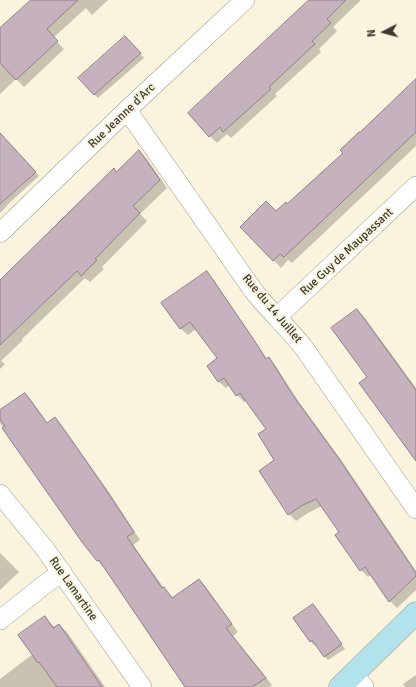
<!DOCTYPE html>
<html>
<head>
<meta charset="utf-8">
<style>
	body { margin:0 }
	#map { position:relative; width:416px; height:687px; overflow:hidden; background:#faf4de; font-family:Signika,sans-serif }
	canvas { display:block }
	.north { position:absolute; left:364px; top:12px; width:40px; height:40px; -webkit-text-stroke:3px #faf4de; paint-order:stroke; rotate:264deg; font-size:11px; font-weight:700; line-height:16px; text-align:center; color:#3c3a31 }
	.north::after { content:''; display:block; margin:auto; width:14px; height:18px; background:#3c3a31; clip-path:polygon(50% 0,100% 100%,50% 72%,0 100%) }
</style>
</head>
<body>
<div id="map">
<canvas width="416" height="687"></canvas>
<div class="north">N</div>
</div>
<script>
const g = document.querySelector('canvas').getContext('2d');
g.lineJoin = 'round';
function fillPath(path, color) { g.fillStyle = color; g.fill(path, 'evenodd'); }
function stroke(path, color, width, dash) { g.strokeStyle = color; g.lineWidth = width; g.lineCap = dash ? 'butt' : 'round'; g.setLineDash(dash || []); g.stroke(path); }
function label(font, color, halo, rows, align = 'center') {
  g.font = font + ' Signika,sans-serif'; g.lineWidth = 4; g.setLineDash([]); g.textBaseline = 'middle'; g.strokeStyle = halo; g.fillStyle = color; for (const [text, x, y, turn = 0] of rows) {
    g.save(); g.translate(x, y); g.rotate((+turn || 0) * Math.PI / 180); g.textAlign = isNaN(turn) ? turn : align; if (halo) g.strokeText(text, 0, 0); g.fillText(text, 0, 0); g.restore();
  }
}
fillPath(new Path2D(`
	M33,0h75l-16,15 -6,-7 -33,30 11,11 -40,38 -8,-8 -16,15v-64z
	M310,0h51l-28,27 4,4 -18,18 2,3 -46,42 2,2 -46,42 -4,-4 -10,9 -7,-7z
	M129,41l15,17 -46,40 -19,-19z
	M416,83v63l-124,117 -4,-3 -7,8 -39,-41 34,-14 11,-8 57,-52z
	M12,147l27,29 -33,30h1l-7,7v-62z
	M139,151l8,8 20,29 -27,26 7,7 -45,46 2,2 -14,13 -5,-4 -63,61 1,1 -22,21 4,3 -5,5v-87l114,-112 3,3z
	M206,272l7,7 54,80 2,-1 6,7 24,37 45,62 72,107v19l-19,18 -7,-7 -19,-26 -3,2 -7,-7 -20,-38 -19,-26 -14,7 -12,8 -7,-7 -29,-43 15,-10 -8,-32 -20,-29 -3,2 -7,-7 -7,-10 -4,3 -7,-6 -11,-16 11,-7 -23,-30 -8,6 -7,-6 -18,-26z
	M357,310l8,8 51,70v72l-48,-83z
	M25,394l7,7 16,23 7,-5 7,7 49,69 29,45 -7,5 31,43 9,10 26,-18 7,7 32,45 -5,4 39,49 -3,2h-82l-83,-119 -7,-8 -15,-18 -82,-119v-12z
	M0,553l19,19 -19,18z
	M313,605l4,4 28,40 -17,11 -4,-4 -8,-12 -2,1 -4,-4z
	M45,617l10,11 4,-3 8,7 38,55h-105v-8l33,-25z
	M416,675v12h-11l-2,-3z`), '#0003');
const building = new Path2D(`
	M31,0h47l-31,29 11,12 -42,39 -16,-17v-35z
	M309,0h37l-19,19 4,4 -19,18 3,3 -46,43 2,2 -48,43 -3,-5 -11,10 -21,-24z
	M125,36l16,17 -47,42 -16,-17z
	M416,79v53l-132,125 -4,-3 -7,7 -33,-34 26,-26 10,10 10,-9 1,2 56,-51 -3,-3 19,-18h1z
	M0,133l36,39 -36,32z
	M139,150l21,30 -27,26 7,7 -45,46 2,1 -16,16 -4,-5 -77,74v-65l114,-112 2,4z
	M207,271l47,69 12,19 3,-2 23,37 45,62 79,117v3l-27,26 -24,-35 -5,4 -25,-36 4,-3 -23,-33 -15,7 -13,9 -29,-44 15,-11 -16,-26 8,-5 -26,-36 -4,3 -12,-18 -6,4 -11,-16 10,-8 -27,-36 -10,7 -19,-26z
	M357,309l59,81v71l-57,-78 8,-6 -36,-49z
	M25,393l22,30 8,-6 13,18 36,52 30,45 -7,5 35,51 2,-1 8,11 27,-19 33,45 -6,4 40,50 -14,9h-67l-86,-127 -2,1 -15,-19 -80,-114 3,-2 -5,-7v-9z
	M313,604l29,40 -18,13 -12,-17 -2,2 -17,-24z
	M45,616l8,12 6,-4 43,63h-45l-18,-25 -1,1 -20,-28z`);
fillPath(building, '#c6b1be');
stroke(building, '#927e8a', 1);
const street = new Path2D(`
	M127,110l128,183c16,19 34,36 49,55l112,161
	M0,233l127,-123 118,-110
	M277,317l139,-131
	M0,494l45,55 97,138
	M0,620l44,-35 18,-13
	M354,674l10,13`);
const secondary = new Path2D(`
	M340,687l76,-74`);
stroke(street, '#9d9883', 20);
stroke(secondary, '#9d9883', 23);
stroke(street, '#fff', 19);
stroke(secondary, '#b2e2ec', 22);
label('12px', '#3c3a31', '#faf4de', [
	["Rue Jeanne d'Arc",122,116,-44],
	["Rue Guy de Maupassant",347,252,-43],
	["Rue du 14 Juillet",272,309,50],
	["Rue Lamartine",73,589,55]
]);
</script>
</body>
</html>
